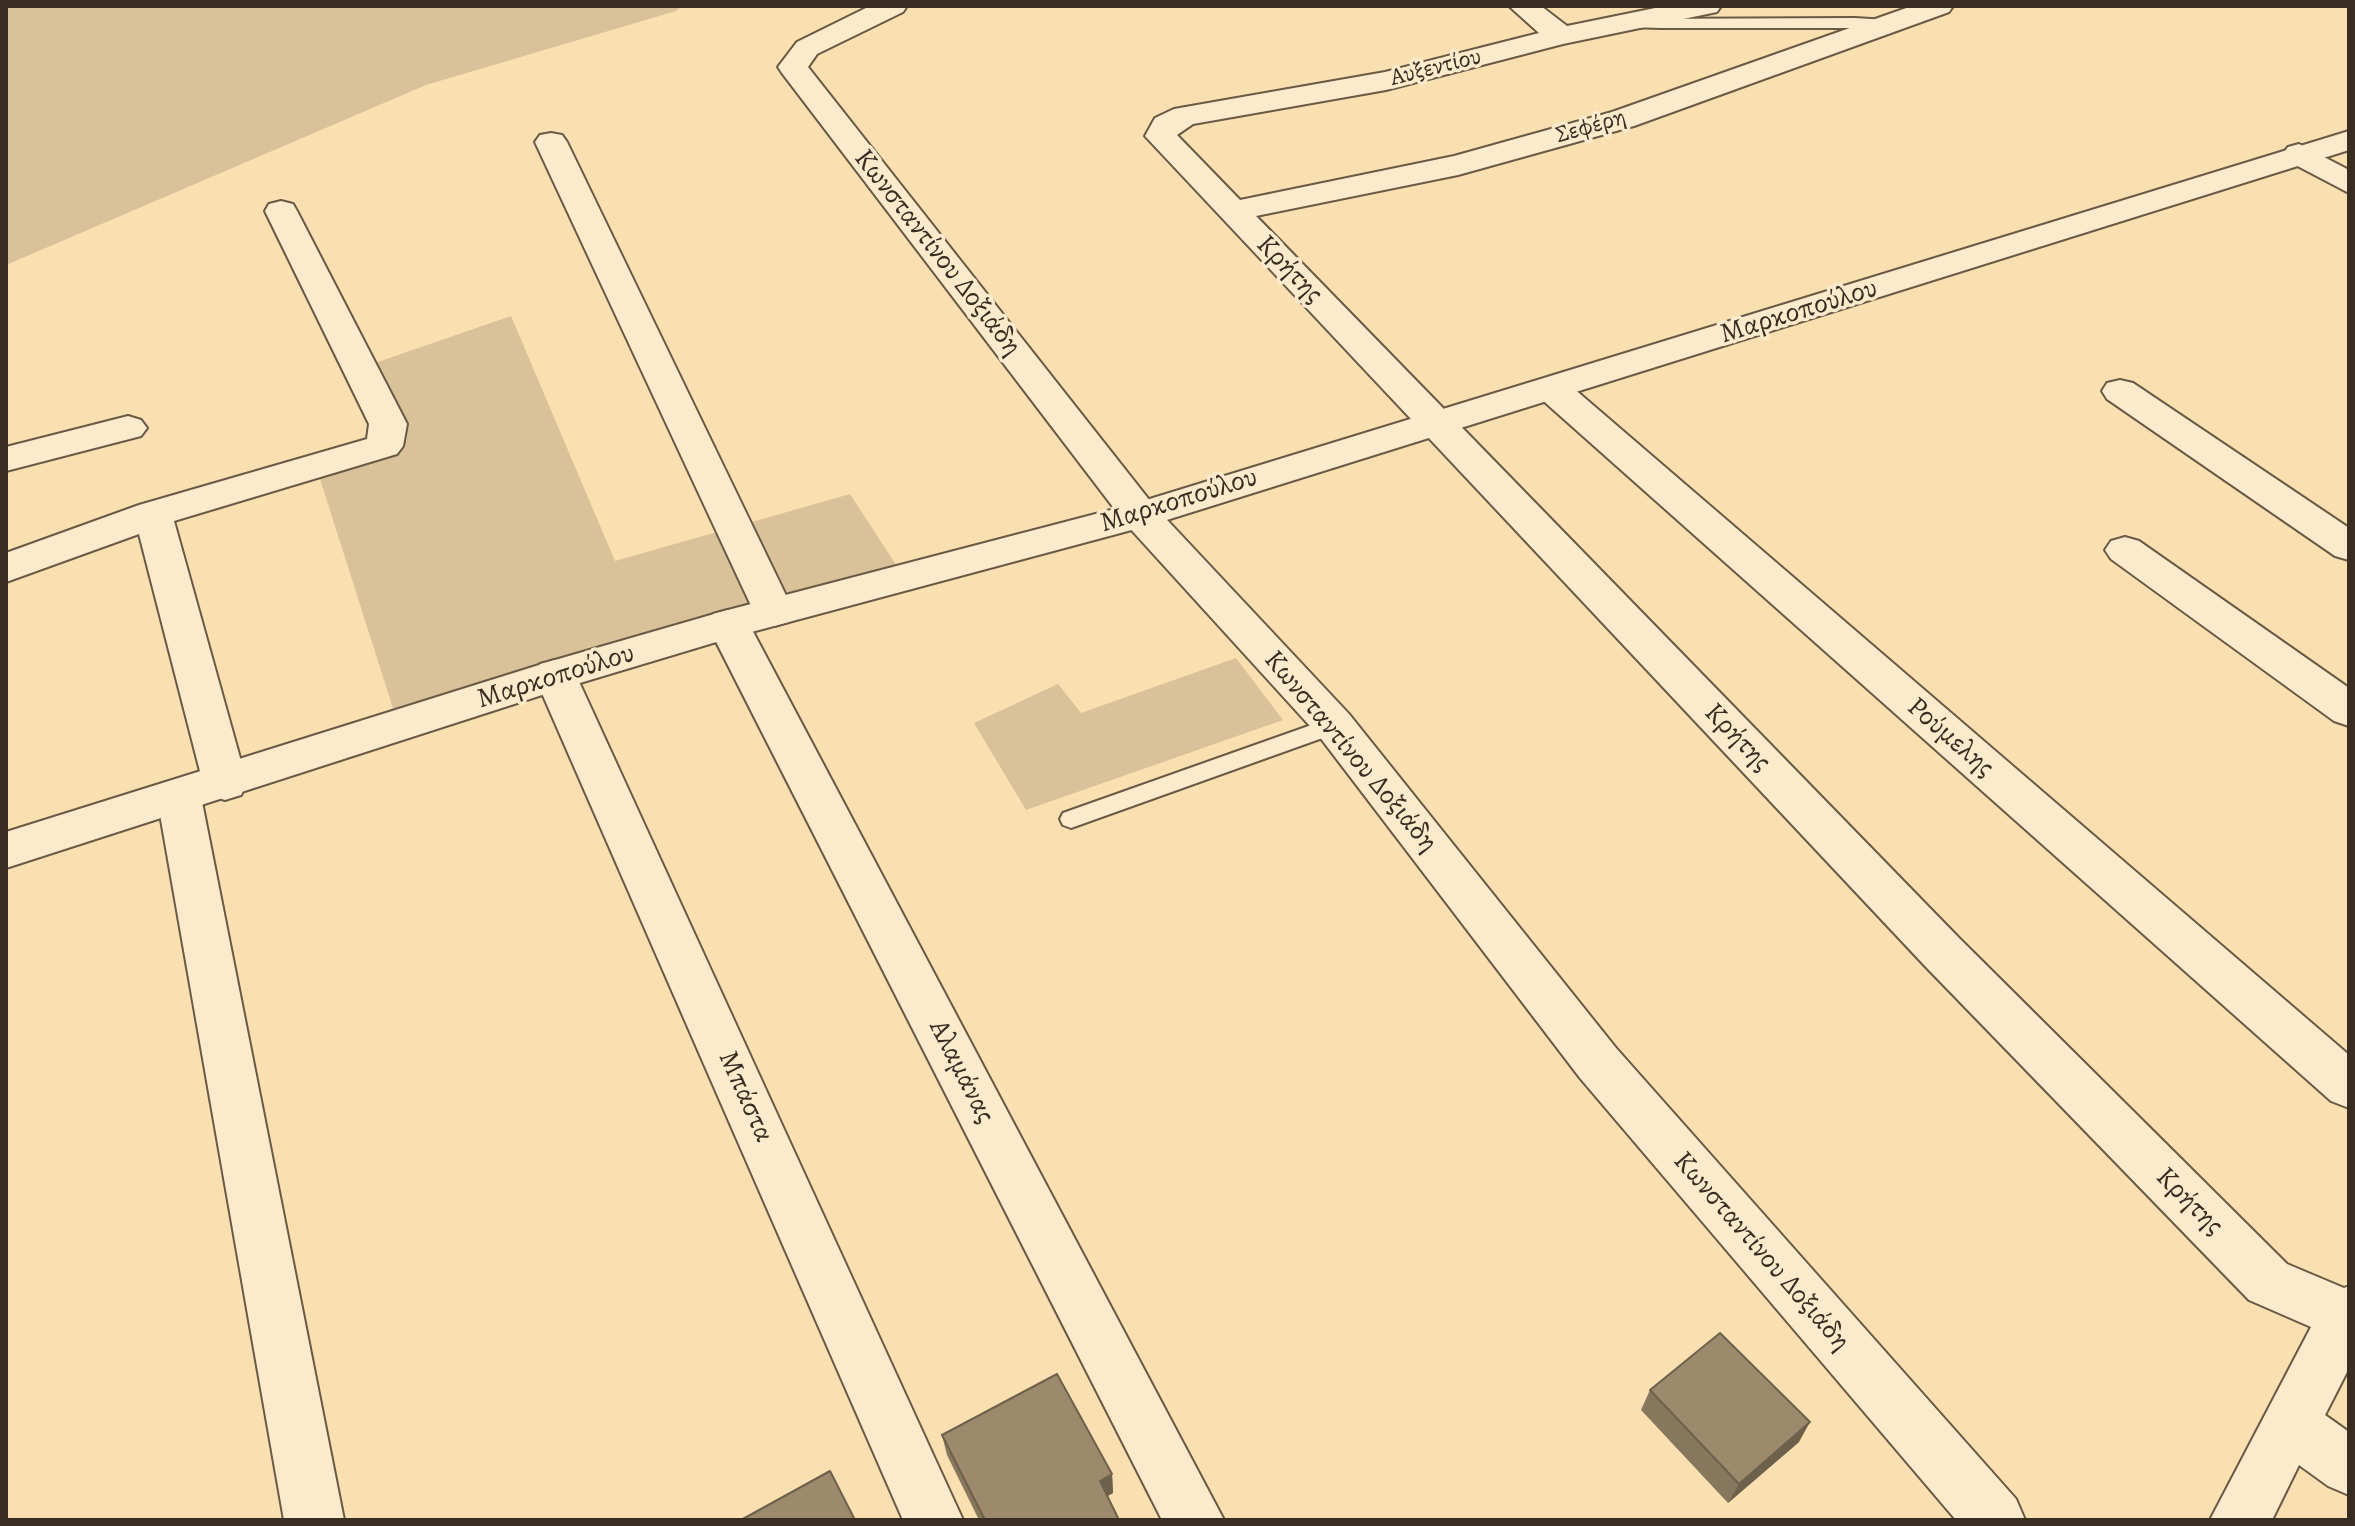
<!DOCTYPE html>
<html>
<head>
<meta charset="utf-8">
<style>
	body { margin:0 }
	#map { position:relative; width:2355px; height:1526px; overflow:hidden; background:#fadfb1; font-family:Alegreya,serif }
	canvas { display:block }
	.frame { position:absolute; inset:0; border:8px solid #392d21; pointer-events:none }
</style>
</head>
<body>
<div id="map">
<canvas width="2355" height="1526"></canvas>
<div class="frame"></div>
</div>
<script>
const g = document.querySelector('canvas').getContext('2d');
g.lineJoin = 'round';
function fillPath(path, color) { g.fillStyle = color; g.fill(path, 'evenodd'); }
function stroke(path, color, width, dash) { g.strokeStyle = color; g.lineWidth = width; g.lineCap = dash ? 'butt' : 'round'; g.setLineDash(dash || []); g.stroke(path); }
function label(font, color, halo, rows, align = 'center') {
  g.font = font + ' Alegreya,serif'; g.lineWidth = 7; g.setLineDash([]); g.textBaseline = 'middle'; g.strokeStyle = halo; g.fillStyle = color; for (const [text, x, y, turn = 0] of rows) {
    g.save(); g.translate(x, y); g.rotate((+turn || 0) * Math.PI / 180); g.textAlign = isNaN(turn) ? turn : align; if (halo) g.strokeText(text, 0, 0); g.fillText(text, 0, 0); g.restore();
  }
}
fillPath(new Path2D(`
	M6,6h676l-6,5 -250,74 -420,180z
	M511,316l104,245 235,-67 52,80 -504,150 -78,-245 82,-28 -27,-88z
	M1236,658l47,62 -257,90 -52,-87 84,-39 23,29z`), '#d9c199');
const service = new Path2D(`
	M1855,18l32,2 7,4 -7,4h-226l-32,-1 -7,-4 7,-4z
	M1334,717l8,2 3,6 -3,6 -271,97 -8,-3 -3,-6 3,-6z`);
const minor = new Path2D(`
	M870,6h37l-4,6 -86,42 -9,13 346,439 195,208 267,334 400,451 9,21h-69l-376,-442 -261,-342 -193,-212 -344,-451 -4,-6 19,-25z
	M1509,6h32l26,20 98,-20h56l-4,6 -154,32 -177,46 -193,34 -16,11 63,65 214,-44 158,-44 300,-106h41l-4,6 -315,114 -176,49 -202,41 704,723 327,325 57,24 5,-2v82l-24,47 24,17v63l-21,-9 -29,-21 -27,55h-62l101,-193 -62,-27 -323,-333 -781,-831 10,-18 19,-9 211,-37 154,-39z
	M551,133l11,2 5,7 227,470 -6,10 -14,4 -14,-4 -6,-10 -219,-470 5,-7z
	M2299,144l50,26v23l-61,-32 -5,-7 5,-7z
	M281,201l12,3 4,7 110,213 -4,22 -6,8 -223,67 73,262 -6,12 -16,5 -16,-5 -6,-12 -64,-249 -133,48v-29l133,-48 228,-66 2,-15 -104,-213 4,-7z
	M1552,378l13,3 784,674v53l-18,-7 -792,-704 -5,-8 5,-8z
	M2120,380l13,3 216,145v32l-14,-4 -228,-157 -5,-8 5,-8z
	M128,416l13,4 6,8 -6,8 -135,35v-24z
	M2125,537l14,4 210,147v38l-15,-5 -223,-162 -6,-9 6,-9z
	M728,610l15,4 6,10 475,896h-62l-455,-896 6,-10z
	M555,660l15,4 6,11 387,845h-60l-369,-845 6,-11z
	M179,780l16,5 6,12 143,723h-60l-127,-723 6,-12z`);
const tertiary = new Path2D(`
	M2349,131v19l-1195,374 -421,113 -163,49 -564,182v-36l549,-172 173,-50 402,-105z`);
stroke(service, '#695a45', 4);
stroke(minor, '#695a45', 4);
stroke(tertiary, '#695a45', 4);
fillPath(service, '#fceacc');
fillPath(minor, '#fceacc');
fillPath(tertiary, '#fceacc');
fillPath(new Path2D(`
	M1650,1390l149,52 -71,61 -87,-93z
	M942,1435l170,39 1,19 -6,3 12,24h-140l-32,-65z`), '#87775d');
fillPath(new Path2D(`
	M1810,1422l-11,20 -71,61 11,-19z
	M1112,1474l1,19 -12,7 -1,-19z`), '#6e614c');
const building = new Path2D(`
	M1720,1333l90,89 -71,62 -89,-94z
	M1057,1374l55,100 -12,7 19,39h-134l-43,-85z
	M830,1471l25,49h-114z`);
fillPath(building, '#9d8a6c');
stroke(building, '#6e614c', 2);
label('24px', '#392d21', '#fceacc', [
	["Αυξεντίου",1436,68,-14],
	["Σεφέρη",1591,127,-16]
]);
label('28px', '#392d21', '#fceacc', [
	["Κωνσταντίνου Δοξιάδη",937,253,52],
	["Κρήτης",1289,270,46],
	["Μαρκοπούλου",1799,312,-17],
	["Μαρκοπούλου",1179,501,-17],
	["Μαρκοπούλου",556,677,-17],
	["Κρήτης",1737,738,46],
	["Ρούμελης",1950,738,41],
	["Κωνσταντίνου Δοξιάδη",1350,752,50],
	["Αλαμάνας",961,1072,63],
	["Μπάστα",745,1097,66],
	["Κρήτης",2189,1202,45],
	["Κωνσταντίνου Δοξιάδη",1761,1252,49]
]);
</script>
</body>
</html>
